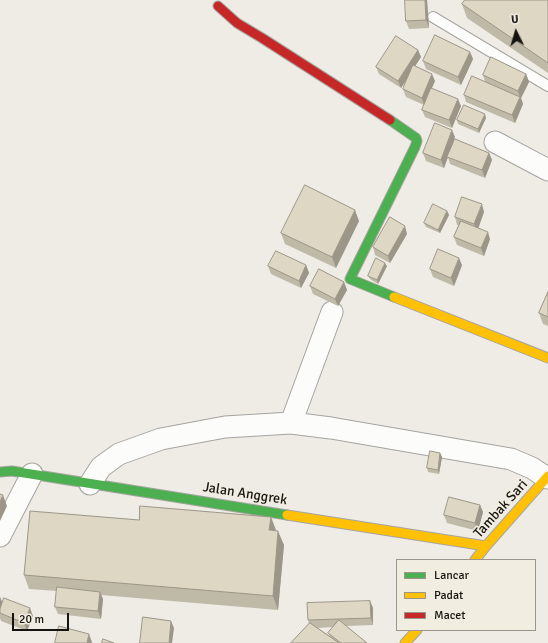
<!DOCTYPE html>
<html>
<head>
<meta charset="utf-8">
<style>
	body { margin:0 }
	#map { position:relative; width:548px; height:643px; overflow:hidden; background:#eeece5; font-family:Signika,sans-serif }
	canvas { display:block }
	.legend { position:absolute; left:396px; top:559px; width:140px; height:72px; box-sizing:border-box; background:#f2ede1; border:1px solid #9a968d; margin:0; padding:5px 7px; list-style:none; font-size:12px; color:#15130f }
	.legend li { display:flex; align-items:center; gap:8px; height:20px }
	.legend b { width:20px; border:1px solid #9a968d }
	.north { position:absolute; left:496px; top:12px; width:40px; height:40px; -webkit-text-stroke:3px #f2ede1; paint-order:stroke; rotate:355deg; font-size:11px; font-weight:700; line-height:16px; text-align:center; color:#15130f }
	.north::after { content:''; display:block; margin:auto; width:14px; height:18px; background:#15130f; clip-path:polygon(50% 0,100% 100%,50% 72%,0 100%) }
	.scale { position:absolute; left:12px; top:613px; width:57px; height:18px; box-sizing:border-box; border:2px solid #15130f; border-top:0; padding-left:5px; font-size:12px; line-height:14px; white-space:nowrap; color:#15130f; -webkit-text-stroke:3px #f2ede1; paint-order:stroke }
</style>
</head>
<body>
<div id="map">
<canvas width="548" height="643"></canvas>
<ul class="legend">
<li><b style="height:5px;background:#4caf50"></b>Lancar</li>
<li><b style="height:5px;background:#ffc107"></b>Padat</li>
<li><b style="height:5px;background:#c62828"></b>Macet</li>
</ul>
<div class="north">U</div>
<div class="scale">20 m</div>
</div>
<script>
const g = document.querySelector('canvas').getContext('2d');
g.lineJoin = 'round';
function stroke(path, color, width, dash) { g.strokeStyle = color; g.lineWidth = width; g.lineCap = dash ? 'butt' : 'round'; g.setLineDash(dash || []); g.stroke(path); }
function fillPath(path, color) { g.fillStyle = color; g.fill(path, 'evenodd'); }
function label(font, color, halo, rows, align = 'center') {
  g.font = font + ' Signika,sans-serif'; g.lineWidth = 3; g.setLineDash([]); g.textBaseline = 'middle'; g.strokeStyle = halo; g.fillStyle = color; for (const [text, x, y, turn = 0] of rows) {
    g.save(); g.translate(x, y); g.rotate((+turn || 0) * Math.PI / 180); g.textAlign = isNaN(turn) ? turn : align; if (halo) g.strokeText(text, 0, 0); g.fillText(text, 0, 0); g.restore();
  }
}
const lane = new Path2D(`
	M433,17l115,69`);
const street = new Path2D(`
	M495,142l53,28
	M291,423l41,-111
	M90,484l11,-17 18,-13 42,-15 64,-12 66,-4 40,5 180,31 21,9 15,10
	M0,536l32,-62`);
const fast = new Path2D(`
	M390,120l26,18 1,3 -2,6 -65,132 44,18
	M0,472l12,-1 275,44`);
const slow = new Path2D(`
	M394,297l154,61
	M287,515l199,31
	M475,560l11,-14 62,-70
	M405,643l12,-13`);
const jam = new Path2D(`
	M218,6l19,17 25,15 128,82`);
stroke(lane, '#a6a4a0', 12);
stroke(street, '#a6a4a0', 23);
stroke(fast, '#a6a4a0', 11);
stroke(slow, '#a6a4a0', 11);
stroke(jam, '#a6a4a0', 11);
stroke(lane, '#fcfcfb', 10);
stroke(street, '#fcfcfb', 21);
stroke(fast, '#4caf50', 9);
stroke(slow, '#ffc107', 9);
stroke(jam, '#c62828', 9);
fillPath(new Path2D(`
	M427,0l2,28 -20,1 -3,-8z
	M548,0v73l-81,-55 -5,-14z
	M418,50l3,7 -6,9 20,15 -3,7 29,18 -9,22 -27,-11 -3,-7 2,-5 -18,-8 -3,-8 5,-11 -7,10 -22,-14 -3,-7z
	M470,52l3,7 -12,26 -35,-16 -3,-8z
	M526,74l3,8 -8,16 2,6 -8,19 -49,-21 -2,-7 21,-13 -2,-7z
	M486,118l-7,15 -21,-9 -1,-4z
	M455,137l-2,5 36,11 3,7 -7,18 -35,-14 -2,-7 -4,11 -18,-7 -3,-8z
	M447,211l2,4 -9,18 -14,-6 -2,-4z
	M484,212l-6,16 12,11 -6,17 -27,-11 -3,-8 5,-12h-2l-2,-8z
	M359,221l-23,47 -51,-24 -4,-11z
	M407,234l-17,29 -15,-8 -2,-8z
	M306,265l3,8 -8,15 -30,-14 -3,-8z
	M462,265l-8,21 -21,-9 -3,-8z
	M387,266l-9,18 -8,-5 -2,-3z
	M344,282l3,8 -9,16 -25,-12 -3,-8z
	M548,292v34l-5,-2 -4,-11z
	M440,453l2,4 -3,17 -11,-2 -1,-4z
	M480,505l3,7 -5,19 -31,-8 -3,-8z
	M276,531l8,14 -6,65 -177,-15 2,4 -2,20 -43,-5 -3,-7 2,-16 -28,-2 -5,-14z
	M0,597l2,6 31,13 -6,15 -26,-10 -1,-3v1z
	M370,601l3,7v17l-27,1 21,17h-76l18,-19 -1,-4zM333,627l-5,6 2,3 -12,-8z`), '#bfb9a8');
fillPath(new Path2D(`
	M425,0h2l2,28 -3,-8z
	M418,50l3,7 -20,31 -3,-7z
	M470,52l3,7 -12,26 -3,-8z
	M432,74l3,7 -11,24 -2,-7z
	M526,74l3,8 -8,16 2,6 -8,19 -3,-8 8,-17 -2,-7z
	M458,99l3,7 -9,22 -3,-8z
	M485,114l1,4 -7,15 -1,-4z
	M452,130l3,7 -11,31 -3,-8z
	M489,153l3,7 -7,18 -3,-8z
	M482,204l2,8 -7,20 -3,-8z
	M355,210l4,11 -23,47 -4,-11z
	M447,211l2,4 -9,18 -2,-3z
	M405,226l2,8 -17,29 -2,-7z
	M488,232l2,7 -6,17 -3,-8z
	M459,258l3,7 -8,21 -3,-8z
	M385,263l2,3 -9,18 -1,-4z
	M306,265l3,8 -8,15 -2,-7z
	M344,282l3,8 -9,16 -3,-7z
	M440,453l2,4 -3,17 -1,-4z
	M3,495l4,11 -7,15v-19z
	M480,505l3,7 -5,19 -3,-8z
	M271,517l5,13h-7z
	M278,531l6,14 -6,65 -5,-14z
	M100,592l3,7 -2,20 -3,-8z
	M0,597l3,7 -3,9z
	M370,601l3,7v17l-2,-7z
	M30,608l3,8 -6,15 -3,-8z
	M171,621l3,7 -2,15h-3z
	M89,634l3,8v1h-5z`), '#9b9688');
const building = new Path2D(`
	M405,0h20l1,20 -20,1z
	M465,0h83v63l-86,-59z
	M435,35l35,17 -12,25 -35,-16z
	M396,36l22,14 -20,31 -22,-14z
	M491,57l35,17 -8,17 -35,-16z
	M413,65l19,9 -10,24 -19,-9z
	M472,76l48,21 -8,18 -48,-20z
	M431,88l27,11 -9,21 -27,-10z
	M464,105l21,9 -7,15 -21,-9z
	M435,123l17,7 -11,30 -18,-7z
	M455,139l34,14 -7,17 -35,-13z
	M305,185l50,25 -23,47 -51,-24z
	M462,197l20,7 -8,20 -19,-7z
	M433,204l14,7 -9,19 -14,-7z
	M390,217l15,9 -17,30 -15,-9z
	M461,221l27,11 -7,16 -27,-11z
	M438,249l21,9 -8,20 -21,-9z
	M276,251l30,14 -7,16 -31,-15z
	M376,258l9,5 -8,17 -9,-4z
	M319,269l25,13 -9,17 -25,-13z
	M548,292v25l-9,-4z
	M430,451l10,2 -2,17 -11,-2z
	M0,494l3,1 -3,7z
	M449,497l31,8 -5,18 -31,-8z
	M140,506l131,11 -2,13 9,1 -5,65 -249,-21 6,-64 109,9z
	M57,587l43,5 -2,19 -43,-4z
	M4,598l26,10 -6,15 -24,-10v-4z
	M370,601l1,17 -63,2 -1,-17z
	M143,617l28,4 -2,22h-29z
	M339,620l28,23h-26l-13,-10z
	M310,623l29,20h-48z
	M59,626l30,8 -2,9h-32z
	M103,639l11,4h-12z`);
fillPath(building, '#ded7c3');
stroke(building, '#9b9688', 1);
label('14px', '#15130f', '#f2ede1', [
	["Jalan Anggrek",245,494,9],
	["Tambak Sari",501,509,-48]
]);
</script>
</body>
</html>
